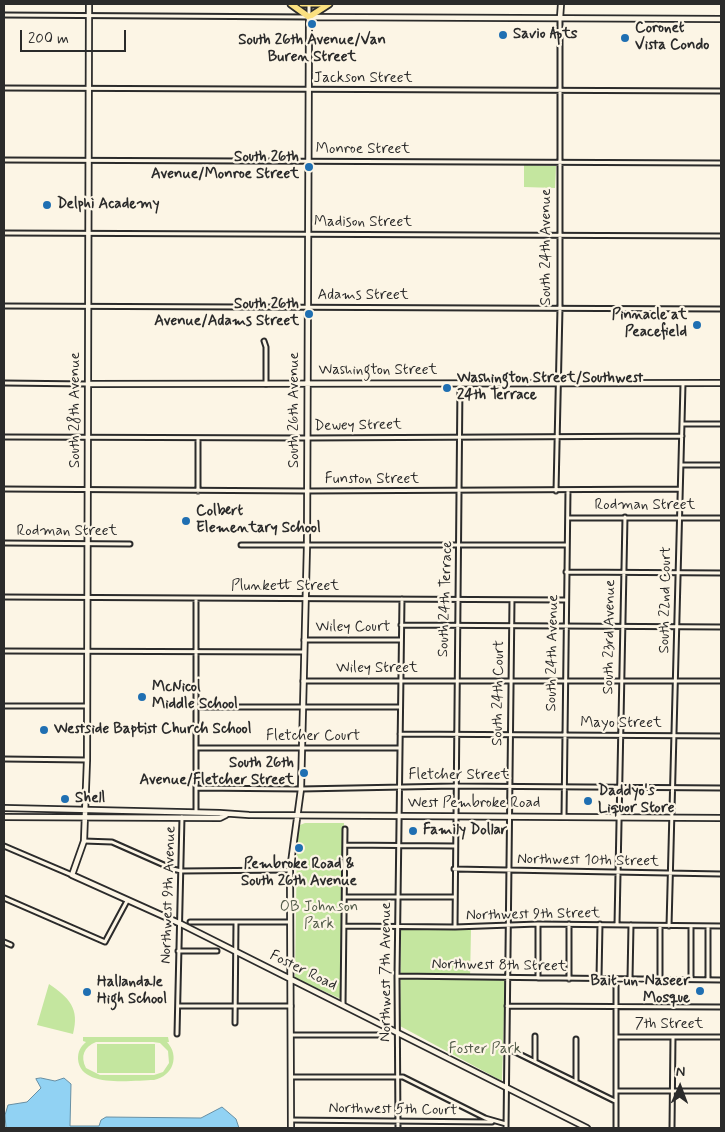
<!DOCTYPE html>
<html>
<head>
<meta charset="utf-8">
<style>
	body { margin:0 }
	#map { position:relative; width:725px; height:1132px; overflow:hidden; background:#fcf5e5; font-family:Mynerve,sans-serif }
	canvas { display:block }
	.frame { position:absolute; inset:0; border:5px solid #2b2b2b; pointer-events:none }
	.north { position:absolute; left:655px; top:1062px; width:50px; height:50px; -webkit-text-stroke:4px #fcf5e5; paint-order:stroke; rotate:2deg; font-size:14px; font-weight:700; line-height:20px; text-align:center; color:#2b2b2b }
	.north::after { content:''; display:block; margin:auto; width:18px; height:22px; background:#2b2b2b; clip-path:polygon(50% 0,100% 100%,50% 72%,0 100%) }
	.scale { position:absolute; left:20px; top:30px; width:106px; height:22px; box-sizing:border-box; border:2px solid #2b2b2b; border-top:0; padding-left:6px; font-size:15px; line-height:18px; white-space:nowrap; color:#2b2b2b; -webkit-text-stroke:4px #fcf5e5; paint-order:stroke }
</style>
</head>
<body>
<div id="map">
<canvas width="725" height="1132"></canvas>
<div class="frame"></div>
<div class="north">N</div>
<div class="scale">200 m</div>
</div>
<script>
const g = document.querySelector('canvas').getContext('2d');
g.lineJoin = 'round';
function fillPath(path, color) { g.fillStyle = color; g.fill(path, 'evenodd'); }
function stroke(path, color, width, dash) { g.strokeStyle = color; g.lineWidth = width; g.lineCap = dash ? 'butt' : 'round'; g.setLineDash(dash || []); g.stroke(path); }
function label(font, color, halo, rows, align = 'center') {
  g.font = font + ' Mynerve,sans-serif'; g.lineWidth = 4.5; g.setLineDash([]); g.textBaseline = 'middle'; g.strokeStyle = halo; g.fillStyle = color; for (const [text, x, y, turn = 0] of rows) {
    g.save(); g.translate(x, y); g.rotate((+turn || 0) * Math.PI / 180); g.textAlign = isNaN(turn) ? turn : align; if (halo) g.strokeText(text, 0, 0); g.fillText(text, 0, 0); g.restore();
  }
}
fillPath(new Path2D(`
	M524,165l32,1 -1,22 -31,-1z
	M305,823h39l-3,176 -46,-21 2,-136 3,-17z
	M401,929l70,1 -1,49 35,1 -3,101 -102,-55z
	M49,984c20,14 31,24 24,50l-36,-9z
	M83,1037h85l1,5h-2c13,14 6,34 -13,38 -20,0 -74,9 -76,-21 0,-7 2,-12 8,-17l-3,-1zM96,1042h57l7,1 8,8 1,12 -6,9 -9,3h-54l-14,-7c-6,-12 -2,-21 10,-26z
	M97,1044h58v29h-58z`), '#c4e69f');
const water = new Path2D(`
	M41,1078l14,3 9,-3 7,6 -1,42h29l2,-6 5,-3 95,1 21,-11 14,12 3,9h-233l-1,-13 3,-10 19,-3 14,-14 -5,-9z`);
fillPath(water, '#91d2f3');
stroke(water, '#688fa3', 1);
const street = new Path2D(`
	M4,15l305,2v-12
	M4,88l717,3
	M4,160l717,3
	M4,233l717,3
	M4,306l717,3
	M264,341l2,6v37
	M4,383l84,1
	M683,424h38
	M4,437l303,1 375,-2
	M681,465h40
	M4,489l303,2 373,-2
	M198,491v-53
	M556,491l4,-183v-290
	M568,518h153
	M4,543l126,1
	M241,545h326
	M566,572l155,1
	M4,597l562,3
	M401,625l320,2
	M304,640h97
	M4,651l300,1
	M303,681h418
	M4,706h83
	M197,707h203
	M400,734l321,2
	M197,748h203
	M4,759l83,1
	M196,788l105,1 153,-3 267,2
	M196,812v-213
	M564,817l4,-327
	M84,841l28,1 61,27 8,2 109,-1
	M345,845l109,1
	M4,846l68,29
	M454,869l267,5
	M345,897h109
	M4,898l101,44 22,-41
	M190,922h100
	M617,925l8,-408
	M345,926l110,1 83,-3 183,2
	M669,926l14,-542
	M455,927l5,-543
	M4,942l7,3
	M178,951h39
	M397,976l324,4
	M538,978v-54
	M599,978l1,-54
	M569,979v-55
	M630,979l1,-54
	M660,979v-53
	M691,979v-53
	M708,979v-53
	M343,1005l2,-176
	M178,1006h113
	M507,1006l214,1
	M235,1023l1,-101
	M177,1034l5,-217
	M291,1035h87
	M616,1037h105
	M507,1048l108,53
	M535,1061v-25
	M292,1077h111l82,41 21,6
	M576,1081v-42
	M616,1091h105
	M291,1120l201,2
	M398,1128l-1,-152 5,-377
	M506,1128l6,-528
	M616,1128v-149
	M672,1128l1,-91`);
const secondary = new Path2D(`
	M89,4l-2,756 -3,81 -12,34 109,49 406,204
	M560,18l1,-14
	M88,384l633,-1
	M4,808l216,5 29,2 472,3
	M4,817l216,1 6,-3
	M291,1128l-1,-258 11,-81 6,-244 2,-528 412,2`);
const primary = new Path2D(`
	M302,4h19`);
const highway = new Path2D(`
	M291,4l18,13 20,-13`);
stroke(street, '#2b2b2b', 7);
stroke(secondary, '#2b2b2b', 8);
stroke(primary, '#2b2b2b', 9);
stroke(highway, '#2b2b2b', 9);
stroke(street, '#fcf5e5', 3);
stroke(secondary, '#fcf5e5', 4.5);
stroke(primary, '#fbe080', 5);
stroke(highway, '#fbe080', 5.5);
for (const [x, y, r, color] of [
	[312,24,5,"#1f6fb2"],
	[503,35,5,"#1f6fb2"],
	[625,38,5,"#1f6fb2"],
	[309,167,5,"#1f6fb2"],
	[47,205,5,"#1f6fb2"],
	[309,314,5,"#1f6fb2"],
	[697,325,5,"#1f6fb2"],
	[447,388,5,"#1f6fb2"],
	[186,521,5,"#1f6fb2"],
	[142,697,5,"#1f6fb2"],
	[44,730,5,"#1f6fb2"],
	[304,773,5,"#1f6fb2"],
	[65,799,5,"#1f6fb2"],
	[588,801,5,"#1f6fb2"],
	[413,831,5,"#1f6fb2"],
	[299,848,5,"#1f6fb2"],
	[700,991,5,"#1f6fb2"],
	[87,992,5,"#1f6fb2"]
]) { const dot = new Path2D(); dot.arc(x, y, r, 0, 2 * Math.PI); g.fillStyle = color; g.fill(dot); stroke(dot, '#fcf5e5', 2); }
label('bold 15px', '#2b2b2b', '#fcf5e5', [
	["Coronet",635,29],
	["Vista Condo",635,46],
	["Savio Apts",513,35],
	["South 26th Avenue/Van",312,41,"center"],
	["Buren Street",312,58,"center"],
	["South 26th",299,158,"right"],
	["Avenue/Monroe Street",299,175,"right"],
	["Delphi Academy",57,205],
	["South 26th",299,305,"right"],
	["Avenue/Adams Street",299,322,"right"],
	["Pinnacle at",687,316,"right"],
	["Peacefield",687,333,"right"],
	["Washington Street/Southwest",457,379],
	["24th Terrace",457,396],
	["Colbert",196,512],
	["Elementary School",196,529],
	["McNicol",152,688],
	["Middle School",152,705],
	["Westside Baptist Church School",54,730],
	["South 26th",294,764,"right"],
	["Avenue/Fletcher Street",294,781,"right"],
	["Daddyo's",598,792],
	["Liquor Store",598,809],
	["Shell",75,799],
	["Family Dollar",423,831],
	["Pembroke Road &",299,865,"center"],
	["South 26th Avenue",299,882,"center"],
	["Bait-un-Naseer",690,982,"right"],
	["Mosque",690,999,"right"],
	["Hallandale",97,983],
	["High School",97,1000]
], 'left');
label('15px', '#2b2b2b', '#fcf5e5', [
	["Jackson Street",363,79],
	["Monroe Street",363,150],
	["Madison Street",363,223],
	["South 24th Avenue",547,247,-90],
	["Adams Street",363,296],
	["Washington Street",378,371],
	["South 28th Avenue",76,410,-90],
	["South 26th Avenue",295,410,-90],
	["Dewey Street",358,426,-1],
	["Funston Street",372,480],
	["Rodman Street",645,506],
	["Rodman Street",67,532],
	["Plunkett Street",285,587],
	["South 24th Terrace",446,599,-88],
	["South 22nd Court",666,600,-89],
	["Wiley Court",353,628],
	["South 23rd Avenue",610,637,-89],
	["South 24th Avenue",553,653,-89],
	["Wiley Street",377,669],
	["South 24th Court",499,693,-89],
	["Mayo Street",621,724],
	["Fletcher Court",313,737],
	["Fletcher Street",459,776],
	["West Pembroke Road",474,804],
	["Northwest 10th Street",588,861,1],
	["Northwest 9th Avenue",169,895,-88],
	["Northwest 9th Street",533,915,-1],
	["Northwest 8th Street",499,966,1],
	["Foster Road",303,971,26],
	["Northwest 7th Avenue",387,972,-90],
	["7th Street",669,1025],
	["Northwest 5th Court",393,1110,1]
]);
label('15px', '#515a48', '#fcf5e5', [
	["OB Johnson",319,908],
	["Park",319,925],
	["Foster Park",485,1050]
]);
</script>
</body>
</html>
